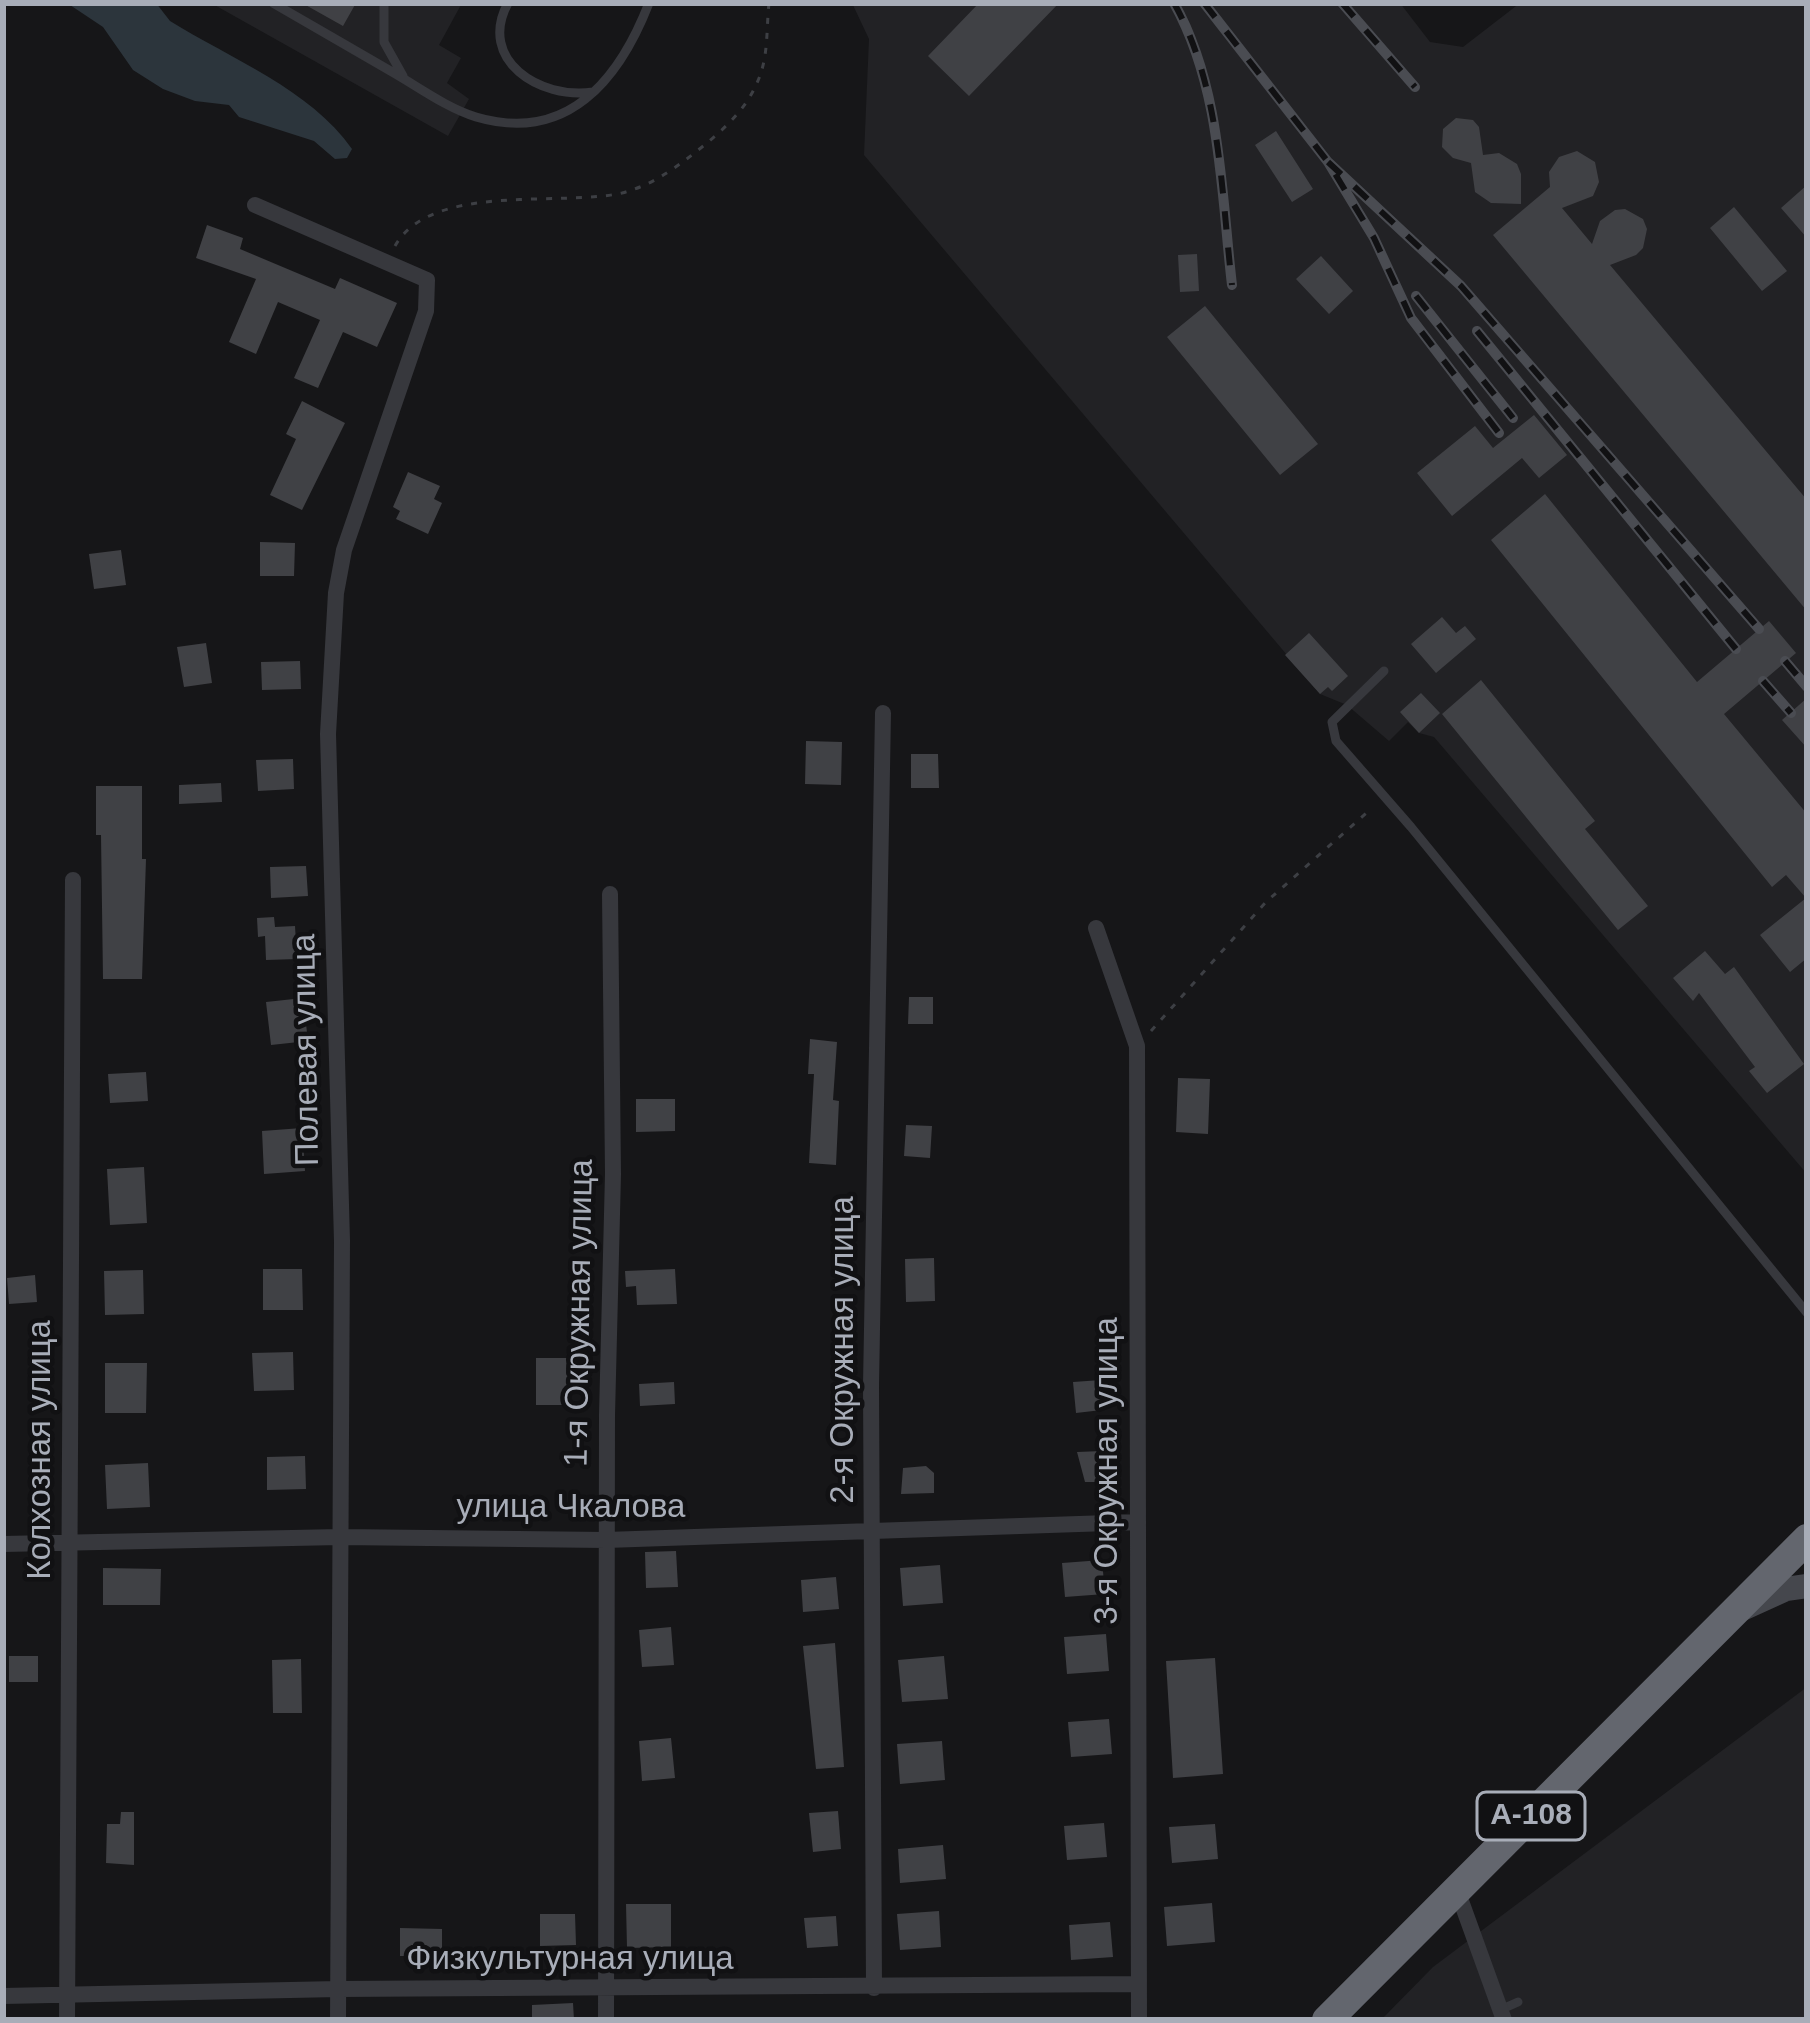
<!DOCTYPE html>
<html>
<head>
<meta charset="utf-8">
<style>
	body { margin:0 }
	#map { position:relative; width:1810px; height:2023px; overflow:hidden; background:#161618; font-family:Helvetica,sans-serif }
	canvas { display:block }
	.frame { position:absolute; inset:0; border:6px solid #a8adb8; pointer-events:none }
</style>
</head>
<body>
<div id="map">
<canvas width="1810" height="2023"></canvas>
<div class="frame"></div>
</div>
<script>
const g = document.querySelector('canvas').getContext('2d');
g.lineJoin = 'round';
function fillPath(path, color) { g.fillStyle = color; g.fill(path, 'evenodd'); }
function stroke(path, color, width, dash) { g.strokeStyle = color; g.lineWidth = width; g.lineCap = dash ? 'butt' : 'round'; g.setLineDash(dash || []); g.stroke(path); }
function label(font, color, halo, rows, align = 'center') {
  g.font = font + ' Helvetica,sans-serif'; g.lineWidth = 9; g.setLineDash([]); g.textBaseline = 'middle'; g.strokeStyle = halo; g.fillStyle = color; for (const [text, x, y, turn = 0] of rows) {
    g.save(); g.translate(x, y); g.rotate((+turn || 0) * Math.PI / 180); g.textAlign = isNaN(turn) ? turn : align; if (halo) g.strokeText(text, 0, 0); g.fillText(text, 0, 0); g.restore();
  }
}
fillPath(new Path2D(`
	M211,3h251l-23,42 22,13 -14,25 22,16 -21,37z
	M852,3h548l30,39 33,5 57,-44h287v1171l-373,-437 -15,-4 -11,-11 -19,19 -42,-36 -27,-11 -456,-539 5,-116z
	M1807,1687v333h-426l52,-53z`), '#222225');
fillPath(new Path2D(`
	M67,3h89l14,18c61,38 140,68 182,128l-5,9 -12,1 -21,-18 -75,-24 -10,-12 -34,-4 -32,-12 -30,-19 -30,-43z`), '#2c353c');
fillPath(new Path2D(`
	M302,3h54l-13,23z
	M979,3h80l-90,93 -41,-40z
	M1456,118l17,2 6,7 4,28 16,-2 18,11 4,10v30l-30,-1 -16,-11 -4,-29 -18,-5 -11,-11 1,-18z
	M1276,131l37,58 -21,13 -37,-57z
	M1577,151l18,11 4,20 -6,14 -31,12 30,36 8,-23 15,-11 10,-1 18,10 4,10 -4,19 -7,7 -26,10 197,235v111l-314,-376 57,-48 -1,-15 10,-15z
	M1807,185v53l-26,-30z
	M1734,207l53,64 -25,20 -52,-63z
	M207,225l36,13 -3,11 95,40 5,-11 57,25 -20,44 -34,-15 -25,56 -24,-10 26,-58 -42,-18 -22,52 -27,-12 27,-63 -60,-21z
	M1197,254l2,37 -19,1 -2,-37z
	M1321,256l32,35 -24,23 -33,-35z
	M1205,306l113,138 -38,31 -113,-138z
	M302,401l43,22 -43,87 -32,-15 26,-56 -10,-5z
	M1534,415l33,40 -28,23 -17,-20 -70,58 -35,-43 58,-47 18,22z
	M408,472l32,14 -6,13 8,4 -14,31 -32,-15 4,-8 -7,-4z
	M1545,494l152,188 72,-61 27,32 -72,61 83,100v144l-17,14 -30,-37 46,-37 -20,-23 -14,12 -281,-347z
	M260,542l35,1 -1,33h-34z
	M121,550l5,35 -32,4 -5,-35z
	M1442,617l14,16 9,-7 11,13 -40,34 -25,-29z
	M1309,633l39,43 -16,15 -4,-4 -8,7 -35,-39z
	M206,643l6,40 -28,4 -7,-40z
	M300,661l1,28 -39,1 -1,-28z
	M1481,680l114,141 -10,8 63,77 -30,24 -176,-216z
	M1421,693l19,20 -21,20 -19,-21z
	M1807,698v50l-25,-28z
	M806,741l36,1 -1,43 -36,-1z
	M911,754h27l1,34h-28z
	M293,759l1,30 -36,2 -2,-31z
	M221,783l1,19 -43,2v-19z
	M96,786h46v73h4l-4,120h-39l-2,-144h-5z
	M306,866l2,30 -37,2 -1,-31z
	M274,917l1,10 20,-1 2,33 -31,1 -1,-24 -7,1 -1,-19z
	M1705,951l20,23 9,-7 70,97 -37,29 -18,-22 6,-4 -56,-74 -6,8 -20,-23z
	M909,997h24v27h-25z
	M303,998l5,43 -37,4 -5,-43z
	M810,1039l27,3 -4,58 6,1 -3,64 -27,-2 5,-89h-6z
	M146,1072l2,29 -38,2 -2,-29z
	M1178,1078l32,1 -2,55 -32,-2z
	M636,1099h39v32l-39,1z
	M906,1125l26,1 -2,32 -26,-2z
	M302,1128l3,43 -41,3 -2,-43z
	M144,1167l3,56 -37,2 -3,-56z
	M934,1258l1,43 -29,1 -1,-43z
	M263,1269h39l1,41h-40z
	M675,1269l2,35 -40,1 -1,-19 -10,1 -1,-16z
	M143,1270l1,44 -39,1 -1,-44z
	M35,1275l2,27 -28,2 -2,-26z
	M293,1352l1,38 -40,1 -2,-38z
	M536,1358h34v47h-34z
	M105,1363h42l-1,50h-41z
	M1101,1380l1,30 -26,3 -3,-31z
	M674,1382l1,22 -35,2 -1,-22z
	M1102,1451l2,27 -5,4h-14l-8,-30z
	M305,1456l1,33 -39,1v-33z
	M148,1463l2,44 -43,2 -2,-44z
	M926,1466l8,7v20l-33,1 2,-26z
	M676,1551l2,36 -32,1 -1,-36z
	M1102,1560l3,34 -40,3 -3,-34z
	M940,1565l3,38 -40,3 -3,-38z
	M103,1568l58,1 -1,36h-57z
	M836,1577l3,32 -36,3 -2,-32z
	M671,1627l3,38 -32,2 -3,-37z
	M1106,1634l3,37 -42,3 -3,-37z
	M835,1643l9,124 -28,2 -13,-123z
	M9,1656h29v26h-29z
	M944,1656l4,43 -46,3 -4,-42z
	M1215,1658l8,116 -50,4 -7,-117z
	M301,1659l1,54h-29l-1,-53z
	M1109,1719l3,35 -41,3 -3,-35z
	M671,1738l4,40 -33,3 -3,-40z
	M942,1741l3,39 -45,4 -3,-40z
	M838,1811l3,38 -28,3 -4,-39z
	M121,1812h13v53l-28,-2 1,-39h13z
	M1104,1823l3,34 -40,3 -3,-34z
	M1215,1824l3,35 -46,4 -3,-36z
	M943,1845l3,34 -46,4 -2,-34z
	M1212,1903l3,39 -48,4 -3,-39z
	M626,1904h45v43l-44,1z
	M939,1911l2,36 -41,3 -3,-36z
	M540,1914h35l1,31 -36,1z
	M836,1916l2,30 -31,2 -3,-30z
	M1110,1922l3,35 -42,3 -2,-35z
	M400,1928l42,1v27h-42z
	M573,2003l1,17h-42v-15z`), '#404145');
stroke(new Path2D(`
	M395,246c36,-64 165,-39 227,-53 31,-8 55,-26 80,-46 21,-17 43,-37 54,-62 13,-26 10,-54 13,-82
	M1151,1031l115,-129 106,-94`), '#3d3f44', 3, [6, 9]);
stroke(new Path2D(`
	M273,3c40,23 81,47 121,70 26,15 53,35 82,44 91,27 143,-37 173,-114
	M384,3v39l19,34
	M508,3c-31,57 32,97 85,89
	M1384,671l-52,51 4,19 75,86 396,486
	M1500,2010l18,-8`), '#37383d', 9);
stroke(new Path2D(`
	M255,205l172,75 -1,31 -82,239 -8,43 -8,141 14,507 -4,779
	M1096,928l41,118 2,974
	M3,1544l337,-7 266,3 532,-18
	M1457,1890l47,130
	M874,1988l-3,-603 12,-672
	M3,1996l335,-7 799,-5
	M67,2020l6,-1140
	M606,2020l1,-605 6,-241 -3,-280`), '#37383d', 16);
stroke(new Path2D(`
	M1742,1609l44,-20 21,-3`), '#45474d', 24);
stroke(new Path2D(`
	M1327,2020l480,-481`), '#63666e', 30);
const rail = new Path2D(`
	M1174,3c47,84 47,188 58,282
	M1204,3l124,159 46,76 37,80 88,115
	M1342,3l73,84
	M1328,162l133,124 298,343
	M1416,296l97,122
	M1477,331l259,318
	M1785,661l22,26
	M1763,681l28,32`);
stroke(rail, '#4a4c52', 10);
stroke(rail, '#111113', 6, [18]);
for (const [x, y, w] of [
	[1531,1816,108]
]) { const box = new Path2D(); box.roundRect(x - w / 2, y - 24, w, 48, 9); g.fillStyle = '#111113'; g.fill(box); stroke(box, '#a8adb8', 3); }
label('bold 30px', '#a8adb8', null, [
	["А-108",1531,1816]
]);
label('33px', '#a8adb8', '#111113', [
	["Полевая улица",307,1050,-91],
	["1-я Окружная улица",580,1313,-89],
	["2-я Окружная улица",844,1350,-90],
	["Колхозная улица",41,1450,-90],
	["3-я Окружная улица",1108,1471,-90],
	["улица Чкалова",571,1508],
	["Физкультурная улица",570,1960]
]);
</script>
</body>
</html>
